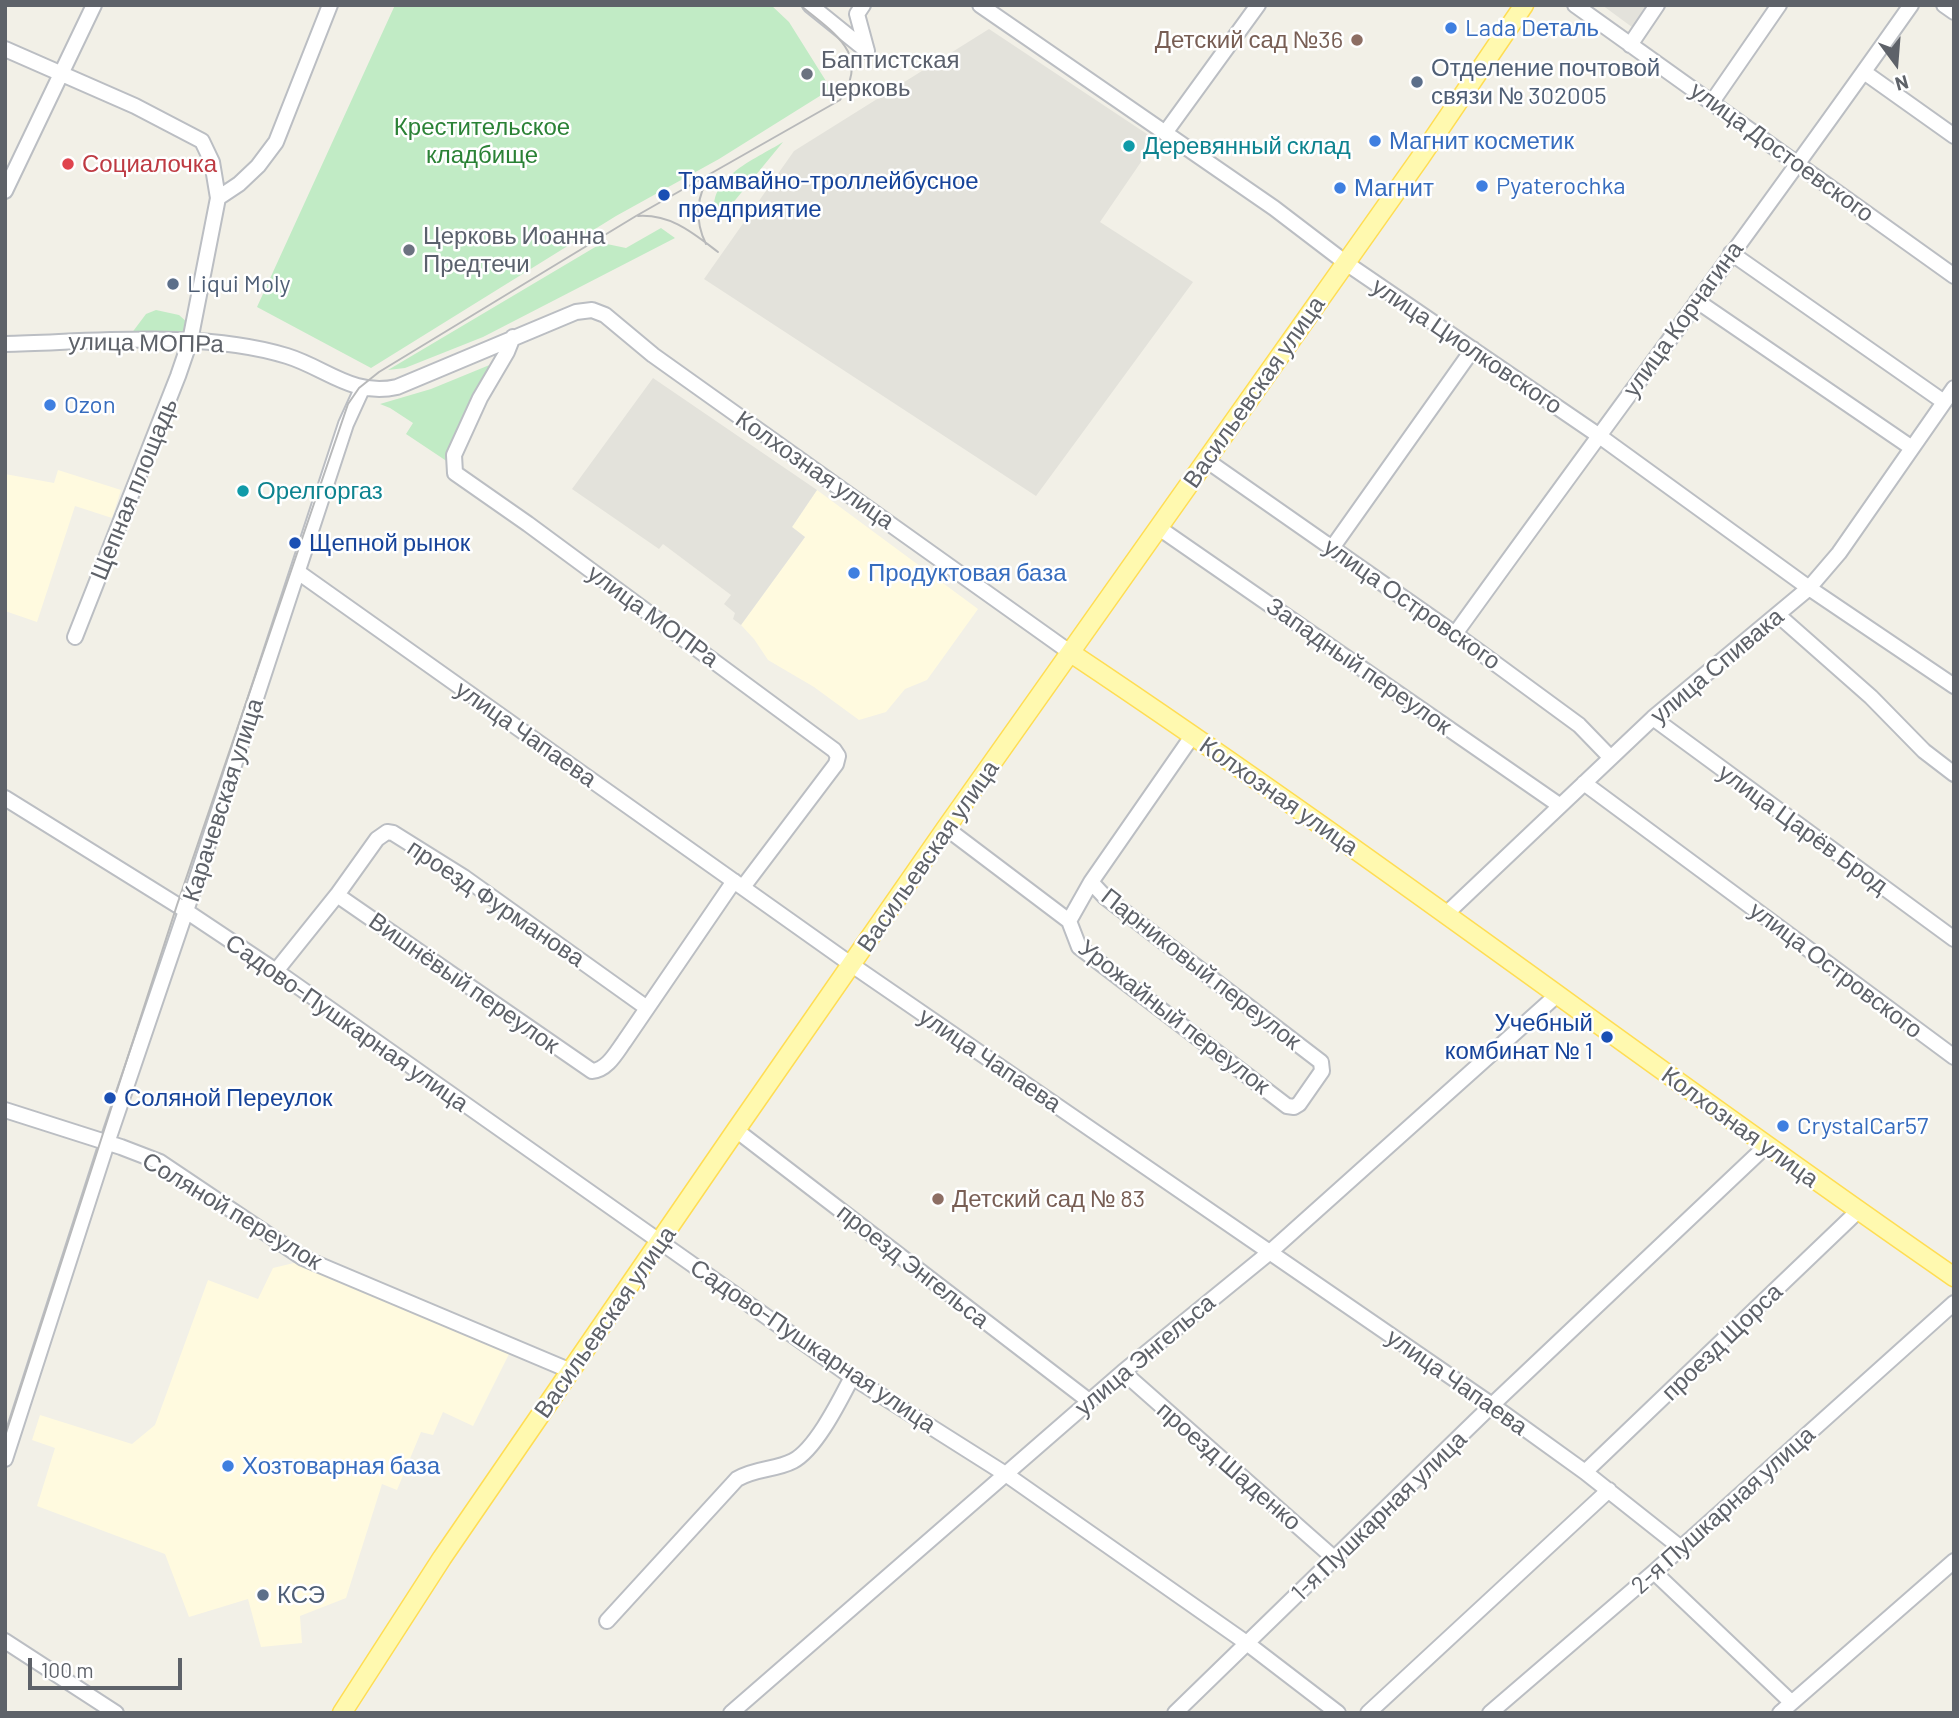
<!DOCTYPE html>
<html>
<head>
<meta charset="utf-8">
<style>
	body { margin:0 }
	#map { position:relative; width:1959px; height:1718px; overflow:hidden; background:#f2f0e7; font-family:Barlow,sans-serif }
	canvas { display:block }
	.frame { position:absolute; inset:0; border:7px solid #5e6269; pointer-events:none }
	.north { position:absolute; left:1861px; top:28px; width:70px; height:70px; -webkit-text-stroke:5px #fff; paint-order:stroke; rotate:164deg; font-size:19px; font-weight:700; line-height:28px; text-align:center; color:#5e6269 }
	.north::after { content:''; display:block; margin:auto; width:24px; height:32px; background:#5e6269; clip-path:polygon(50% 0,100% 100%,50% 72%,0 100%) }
	.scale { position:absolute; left:28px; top:1658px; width:154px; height:32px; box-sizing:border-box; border:4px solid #5e6269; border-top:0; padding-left:9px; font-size:21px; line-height:24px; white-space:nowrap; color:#5e6269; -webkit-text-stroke:5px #fff; paint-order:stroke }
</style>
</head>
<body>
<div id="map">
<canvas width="1959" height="1718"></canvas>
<div class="frame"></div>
<div class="north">N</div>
<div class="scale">100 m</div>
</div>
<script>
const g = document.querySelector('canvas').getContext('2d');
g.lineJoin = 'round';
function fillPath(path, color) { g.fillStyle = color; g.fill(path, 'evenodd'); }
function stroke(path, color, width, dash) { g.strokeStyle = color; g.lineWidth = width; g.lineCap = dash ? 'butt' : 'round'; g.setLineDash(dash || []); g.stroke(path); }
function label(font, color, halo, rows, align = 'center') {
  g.font = font + ' Barlow,sans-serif'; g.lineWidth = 5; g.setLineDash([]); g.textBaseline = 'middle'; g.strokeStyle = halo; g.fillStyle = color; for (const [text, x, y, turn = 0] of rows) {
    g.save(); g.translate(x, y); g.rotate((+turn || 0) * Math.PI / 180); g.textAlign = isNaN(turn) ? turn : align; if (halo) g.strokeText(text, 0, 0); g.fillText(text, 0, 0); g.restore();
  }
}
fillPath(new Path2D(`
	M58,470l63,20 -9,28 -37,-12 -38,116 -32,-11v-137l49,9z
	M817,490l161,119 -51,71 -22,9 -19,23 -27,8 -45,-33 -46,-27 -14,-21 -13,-14 64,-88 -13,-10z
	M298,1262l213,88 -38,76 -30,-14 -10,23 -12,-3 -24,58 -15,-6 -36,114 -46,18 2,27 -41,4 -13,-48 -59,18 -24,-63 -128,-48 18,-58 -23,-8 8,-25 92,29 23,-19 53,-145 50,19 15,-31z`), '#fffadf');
fillPath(new Path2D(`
	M1602,5h50l-16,25z
	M989,29l167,111 -56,82 93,60 -157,214 -332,-217 90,-128z
	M653,378l164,112 -25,37 13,10 -64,88 -8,-6 2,-6 -11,-9 7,-9 -68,-51 -4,5 -87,-60z`), '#e3e2db');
fillPath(new Path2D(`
	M395,5h376l18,17 42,67 -112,70 -103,57 -245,152 -114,-61z
	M783,142l-56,68 -10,10c-16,-40 39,-61 66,-78z
	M661,228l14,10 -192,99 -78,31 -17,2 214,-127 24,5z
	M156,310l23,5 9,8 -2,11h-55l15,-20z
	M492,364l-44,98 -42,-28 7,-11 -23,-15 -10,-4 51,-15z`), '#c1ebc5');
const minor = new Path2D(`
	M810,5l57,46
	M863,5l-6,9 10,37
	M980,5l294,203 72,55 252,172 211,153 145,98
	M1575,5l379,271
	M1944,5l10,7
	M1630,45l27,-40
	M5,49l130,57 67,35 10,21 6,36
	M1864,72l90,64
	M1712,102l67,-97
	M1165,133l93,-128
	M5,191l89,-186
	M1731,253l213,149
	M1697,301l215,147
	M513,337l-6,15 -27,46 -26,57 1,18 73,51 306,226 4,6 -2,8 -93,123
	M5,344c88,-2 198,-14 282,12 39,12 66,41 110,31l179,-75 16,-2 13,5 48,40 418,298
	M1206,460l249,174 124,91 31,32
	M1159,528l400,277
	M1332,548l141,-199
	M298,572l554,393 640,440 93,67 96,76
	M1778,615l93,82 53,54 30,23
	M1455,634c151,-210 307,-417 456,-629
	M75,637l103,-261 12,-35 28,-143 21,-14 19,-18 18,-24 54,-137
	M1653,718l301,221
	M1584,783l370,274
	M5,798l172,107 99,66 576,406 155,98 241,169 90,69
	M946,828l123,93 10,26 208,159 7,1 5,-3 23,-33 -1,-9 -216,-165 -14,-15 102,-147
	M337,895l255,176c15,-1 24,-18 32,-29l110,-161
	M1445,915l208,-197 156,-130 30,-35 115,-165
	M1069,921l22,-39
	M276,971l61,-76 40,-56 10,-7 6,1 72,45 182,130
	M5,1110l116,37 39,15 143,96 268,113
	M736,1130l353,271
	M1123,1372l212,187
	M5,1459l102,-316 83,-244 156,-475 16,-35
	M1585,1472l273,-261
	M1654,1572l136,129
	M607,1621l130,-142c18,-11 39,-9 56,-18 23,-12 47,-61 59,-84
	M5,1641l111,72
	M731,1713l392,-341 147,-120 287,-257
	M1175,1713l317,-308 274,-259
	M1368,1713l241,-223
	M1490,1713l164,-141 300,-269
	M1780,1713l174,-152`);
const major = new Path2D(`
	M1071,653c300,200 586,419 883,624
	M342,1713l100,-155 294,-428 210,-302 474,-670 104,-153`);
stroke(minor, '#bbbec3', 18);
stroke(major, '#ffdd53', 21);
stroke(minor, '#fff', 14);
stroke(major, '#fff9af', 18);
stroke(new Path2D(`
	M638,216c33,-2 55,17 80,36
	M706,244c-11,-22 -11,-50 6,-69
	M5,1436l172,-531 171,-501 11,-16 20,-16 257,-156 204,-116c32,-47 -7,-67 -40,-95`), '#b8b9ba', 2);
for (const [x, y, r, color] of [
	[1451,28,7,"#3f7fe0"],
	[1357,40,7,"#8d6e63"],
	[807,74,7,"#6b7280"],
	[1417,82,7,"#5c6f8a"],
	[1375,141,7,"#3f7fe0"],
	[1129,146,7,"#0f9aa8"],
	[68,164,7,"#e0444e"],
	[1482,186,7,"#3f7fe0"],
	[1340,188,7,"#3f7fe0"],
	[664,195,7,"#1a4fb4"],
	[409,250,7,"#6b7280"],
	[173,284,7,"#5c6f8a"],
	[50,405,7,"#3f7fe0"],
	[243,491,7,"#0f9aa8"],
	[295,543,7,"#1a4fb4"],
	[854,573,7,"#3f7fe0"],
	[1607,1037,7,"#1a4fb4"],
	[110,1098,7,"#1a4fb4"],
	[1783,1126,7,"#3f7fe0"],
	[938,1199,7,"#8d6e63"],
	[228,1466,7,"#3f7fe0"],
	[263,1595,7,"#5c6f8a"]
]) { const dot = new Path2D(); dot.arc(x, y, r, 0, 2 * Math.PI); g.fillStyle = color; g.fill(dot); stroke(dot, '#fff', 2.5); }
label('24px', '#366cbe', '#fff', [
	["Lada Dеталь",1465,28],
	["Магнит косметик",1389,141],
	["Pyaterochka",1496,186],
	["Магнит",1354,188],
	["Ozon",64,405],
	["Продуктовая база",868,573],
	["CrystalCar57",1797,1126],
	["Хозтоварная база",242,1466]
], 'left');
label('24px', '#785e54', '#fff', [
	["Детский сад №36",1343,40],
	["Детский сад № 83",952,1199,"left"]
], 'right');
label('24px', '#5b616d', '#fff', [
	["Баптистская",821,60],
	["церковь",821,88],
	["Церковь Иоанна",423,236],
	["Предтечи",423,264]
], 'left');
label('24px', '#4e5e75', '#fff', [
	["Отделение почтовой",1431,68],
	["связи № 302005",1431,96],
	["Liqui Moly",187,284],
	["КСЭ",277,1595]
], 'left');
label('24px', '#2b8236', '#fff', [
	["Крестительское",482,127],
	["кладбище",482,155]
]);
label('24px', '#0d838f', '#fff', [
	["Деревянный склад",1143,146],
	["Орелгоргаз",257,491]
], 'left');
label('24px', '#5e6269', '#fff', [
	["улица Достоевского",1782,152,36],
	["улица Корчагина",1683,319,-54],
	["улица МОПРа",146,343,1],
	["улица Циолковского",1467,346,34],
	["Васильевская улица",1254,392,-55],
	["Колхозная улица",815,470,35],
	["Щепная площадь",134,489,-68],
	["улица Островского",1412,604,35],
	["улица МОПРа",653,616,36],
	["Западный переулок",1359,666,35],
	["улица Спивака",1717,666,-40],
	["улица Чапаева",526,734,35],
	["Колхозная улица",1279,796,35],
	["Карачевская улица",223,800,-72],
	["улица Царёв Брод",1803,829,36],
	["Васильевская улица",928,856,-55],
	["проезд Фурманова",496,903,34],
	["Парниковый переулок",1201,969,38],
	["улица Островского",1836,970,37],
	["Вишнёвый переулок",464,983,35],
	["Урожайный переулок",1174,1017,38],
	["Садово-Пушкарная улица",347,1023,35],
	["улица Чапаева",990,1060,34],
	["Колхозная улица",1740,1127,36],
	["Соляной переулок",232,1211,31],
	["проезд Энгельса",913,1266,38],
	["Васильевская улица",605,1322,-55],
	["проезд Щорса",1722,1342,-44],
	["Садово-Пушкарная улица",813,1346,34],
	["улица Энгельса",1145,1355,-40],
	["улица Чапаева",1457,1382,35],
	["проезд Шаденко",1229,1466,41],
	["2-я Пушкарная улица",1723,1510,-42],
	["1-я Пушкарная улица",1379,1516,-44]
]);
label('24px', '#be3a42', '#fff', [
	["Социалочка",82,164]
], 'left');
label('24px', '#164399', '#fff', [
	["Трамвайно-троллейбусное",678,181],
	["предприятие",678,209],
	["Щепной рынок",309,543],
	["Учебный",1593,1023,"right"],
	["комбинат № 1",1593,1051,"right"],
	["Соляной Переулок",124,1098]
], 'left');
</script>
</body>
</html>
